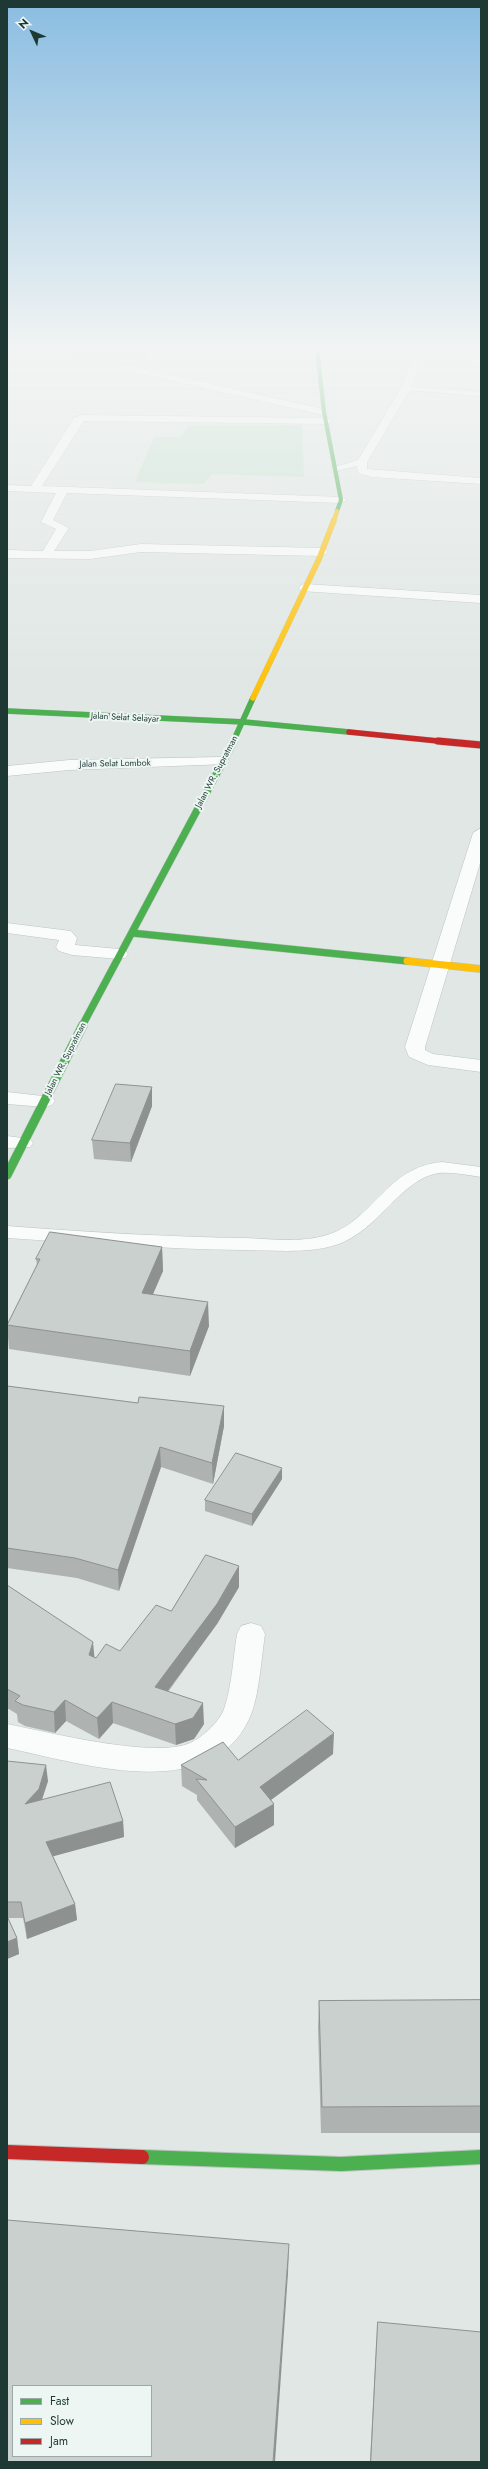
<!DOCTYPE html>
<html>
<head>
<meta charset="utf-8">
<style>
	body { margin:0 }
	#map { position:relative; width:488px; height:2469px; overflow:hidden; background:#e0e7e4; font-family:Jost,sans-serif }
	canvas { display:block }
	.frame { position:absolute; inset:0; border:8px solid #1e3934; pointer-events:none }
	.legend { position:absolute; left:12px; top:2385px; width:140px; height:72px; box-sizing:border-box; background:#edf6f3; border:1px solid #9aaaa7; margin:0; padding:5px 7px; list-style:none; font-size:12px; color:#1e3934 }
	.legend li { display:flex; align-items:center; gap:8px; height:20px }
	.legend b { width:20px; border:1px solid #9aaaa7 }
	.north { position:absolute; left:12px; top:12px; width:40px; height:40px; -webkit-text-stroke:3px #edf6f3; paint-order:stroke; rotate:314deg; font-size:11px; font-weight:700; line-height:16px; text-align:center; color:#1e3934 }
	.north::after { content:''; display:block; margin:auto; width:14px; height:18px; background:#1e3934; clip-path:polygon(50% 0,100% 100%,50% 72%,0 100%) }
</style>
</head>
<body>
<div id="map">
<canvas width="488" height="2469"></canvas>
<div class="frame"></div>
<ul class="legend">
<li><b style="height:5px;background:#4caf50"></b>Fast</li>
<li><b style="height:5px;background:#ffc107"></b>Slow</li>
<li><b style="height:5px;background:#c62828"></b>Jam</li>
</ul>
<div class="north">N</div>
</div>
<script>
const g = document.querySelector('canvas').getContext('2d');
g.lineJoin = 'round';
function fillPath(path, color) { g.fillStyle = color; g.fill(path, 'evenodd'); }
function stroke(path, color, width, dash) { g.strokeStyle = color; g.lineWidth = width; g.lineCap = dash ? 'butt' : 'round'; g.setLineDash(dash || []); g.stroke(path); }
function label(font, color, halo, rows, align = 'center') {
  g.font = font + ' Jost,sans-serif'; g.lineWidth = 4; g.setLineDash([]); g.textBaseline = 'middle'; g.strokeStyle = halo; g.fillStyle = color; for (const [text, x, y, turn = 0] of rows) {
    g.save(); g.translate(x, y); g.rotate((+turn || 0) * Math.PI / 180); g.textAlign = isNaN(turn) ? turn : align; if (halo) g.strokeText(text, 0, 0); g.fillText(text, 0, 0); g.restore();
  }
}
fillPath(new Path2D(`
	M86,348h65l-7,18 -44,1 -40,-10z
	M302,425l2,52 -92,-3 -8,10 -69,-2 19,-45h26l9,-11z`), '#c8e1d1');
const lane = new Path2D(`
	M419,350l62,10v4l-65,-10v-4z
	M403,386l78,6v4l-75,-6h-3z
	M442,1162l39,5v10c-14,-2 -28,-5 -42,-4 -38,5 -60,58 -103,72 -29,9 -62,5 -93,5 -79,-1 -157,-7 -236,-12v-12c80,6 159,11 239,12 26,1 56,5 81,-3 47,-14 58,-68 115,-73z`);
const street = new Path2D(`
	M417,348h8l-14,40 -44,74v7l114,9v6l-110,-7 -13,-4 -1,-7 -21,5 -5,-3 27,-8 43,-72z
	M127,365l196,44 5,3 -5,3 -199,-45 -2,-2z
	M82,415l245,3 5,3 -5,3 -243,-3 -42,65 299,11 6,3 -6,3 -274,-10 -14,27 16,8 -15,23h36l51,-7 181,4 6,4 -6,4 -181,-4 -51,7 -83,-1v-8l36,1 13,-22 -15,-7 15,-29 -49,-2v-6l24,1 43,-68z
	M305,584l176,11v8l-180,-12 -2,-3 2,-3z
	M222,757l5,1 2,3 -2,3 -158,6 -62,6v-10l62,-6z
	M481,828v32l-56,187v3l8,4 48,6v12l-53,-7 -19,-8 -4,-10 68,-214z
	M7,923l64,8 6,7 -2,7 44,4 6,1 3,4 -3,4 -6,1 -47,-4 -13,-4 -3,-4 3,-7 -52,-7z
	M7,1092l45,5 3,4 -3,4 -7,2 -38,-3z
	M7,1136l23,3 3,4 -3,4 -23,1z
	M251,1623l10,3 4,8c-3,21 -6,59 -13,78 -36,96 -171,51 -245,36v-24c40,8 148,35 183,19 12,-5 30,-22 34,-34 8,-23 9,-51 13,-75l4,-8z`);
const fastFar4 = new Path2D(`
	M317,348l7,64 17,88 -4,11`);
const fastFar3 = new Path2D(`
	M7,711l237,11 105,10
	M233,742l20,-44`);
const fastFar2 = new Path2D(`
	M132,933l275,28
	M82,1026l152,-285`);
const fastFar1 = new Path2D(`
	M7,1175l76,-150`);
const fast = new Path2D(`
	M142,2157l199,7 140,-7`);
const slowFar2 = new Path2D(`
	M334,521l3,-10`);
const slowFar1 = new Path2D(`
	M253,698l66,-139 15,-39`);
const slow = new Path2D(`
	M407,961l74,8`);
const jamFar2 = new Path2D(`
	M349,732l99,10`);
const jamFar1 = new Path2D(`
	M438,741l43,4`);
const jam = new Path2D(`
	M7,2152l135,5`);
stroke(lane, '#bdc3c1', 1);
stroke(street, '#bdc3c1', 1);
stroke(fastFar4, '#bcc5c2', 4.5);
stroke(fastFar3, '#bcc5c2', 6);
stroke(fastFar2, '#bcc5c2', 8);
stroke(fastFar1, '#bcc5c2', 10);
stroke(fast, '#bcc5c2', 16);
stroke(slowFar2, '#bcc5c2', 4.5);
stroke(slowFar1, '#bcc5c2', 6);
stroke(slow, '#bcc5c2', 8);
stroke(jamFar2, '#bcc5c2', 6);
stroke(jamFar1, '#bcc5c2', 8);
stroke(jam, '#bcc5c2', 16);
fillPath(lane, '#fafbfb');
fillPath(street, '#fafbfb');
stroke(fastFar4, '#4caf50', 4);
stroke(fastFar3, '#4caf50', 5.5);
stroke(fastFar2, '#4caf50', 7);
stroke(fastFar1, '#4caf50', 9);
stroke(fast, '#4caf50', 14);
stroke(slowFar2, '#ffc107', 4);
stroke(slowFar1, '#ffc107', 5.5);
stroke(slow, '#ffc107', 7);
stroke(jamFar2, '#c62828', 5.5);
stroke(jamFar1, '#c62828', 7);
stroke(jam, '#c62828', 14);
fillPath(new Path2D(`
	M152,1087v19l-21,56 -37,-3 -2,-19z
	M162,1247l1,24 -10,23 56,32 -19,50 -181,-27 -2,-24 30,-60 -1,-6z
	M7,1386l131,17 86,3v20l-11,58 -52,-17 -42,124 -42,-13 -70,-10z
	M282,1479l-30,47 -47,-15v-11z
	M7,1585l87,72 2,1 24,-7 51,-40 68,-24 -22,37 -49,68 36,32 -10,15 -18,6 -63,-22 -14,16 -33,-18 -11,12 -30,-7 -7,-4 -1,-8 -10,-6z
	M333,1754l-62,46 3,4v21l-39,23 -38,-48v-5l-15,-9 -1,-21 57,-5z
	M7,1761l41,20 -6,19 81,21 1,16 -71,19 22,48 2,16 -50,19 -4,-21h-15l9,20 2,16 -12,5z
	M481,2000v133h-160l-3,-105 1,-27z
	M378,2322l103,140h-111l6,-113z`), '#aeb3b1');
fillPath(new Path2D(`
	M152,1087v19l-21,56 -1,-19z
	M162,1247l1,24 -20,46 -1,-24z
	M208,1302l1,24 -19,50v-25z
	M224,1406v20l-11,58 -1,-21z
	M160,1447l1,20 -42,124 -1,-21z
	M282,1468v11l-30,47v-12z
	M239,1566v21l-22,37 -62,84v-21z
	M93,1642l2,21 -6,-8z
	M65,1700l1,21 -11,12 -1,-21z
	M112,1702l1,21 -14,16 -2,-21z
	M203,1703l1,21 -10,15 -18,6 -1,-21z
	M334,1733l-1,21 -73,54v-21z
	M46,1765l2,16 -8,24 -15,-1z
	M274,1804v21l-39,23v-21z
	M123,1821l1,16 -77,21 -1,-16z
	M75,1904l2,16 -50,19 -2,-16z
	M17,1938l2,16 -12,5v-17z
	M289,2244l-1,29 -13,189h-2z`), '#8d9290');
const building = new Path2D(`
	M116,1084l36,3 -22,56 -38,-3z
	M50,1232l112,15 -20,46 66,9 -18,49 -183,-26 33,-66h-4z
	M7,1386l131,17 1,-6 85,9 -12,57 -52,-16 -42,123 -43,-12 -68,-10z
	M236,1453l46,15 -30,46 -47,-14z
	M206,1555l33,11 -22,38 -62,83 48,16 -10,15 -18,6 -63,-22 -15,16 -32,-18 -11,12 -31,-7 -8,-4 5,-5 -13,-7v-104l86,57 -4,13 7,3 10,-14 14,7 36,-46 15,6z
	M307,1710l27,23 -74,54 14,17 -39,23 -39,-48 11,1 -26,-15 42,-23 15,18z
	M7,1761l39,4 -7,24 -14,15 85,-22 13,39 -77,21 29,62 -50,19 -4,-21h-14z
	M7,1916l10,22 -10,4z
	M481,2000v106l-159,1 -3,-106z
	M7,2220l282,24 -16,218h-266zM13,2386h138v70h-138z
	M378,2322l103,10v130h-110z`);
fillPath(building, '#cad0ce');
stroke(building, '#8d9290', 1);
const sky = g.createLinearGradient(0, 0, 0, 694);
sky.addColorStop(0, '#8abde1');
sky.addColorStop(0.5, '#f1f4f3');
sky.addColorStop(1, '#f1f4f300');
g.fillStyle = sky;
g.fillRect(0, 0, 488, 694);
label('9px', '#1e3934', '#edf6f3', [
	["Jalan Selat Selayar",125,718,3],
	["Jalan Selat Lombok",115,764,-1],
	["Jalan WR. Supratman",217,772,-62],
	["Jalan WR. Supratman",66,1059,-63]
]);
</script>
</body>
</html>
